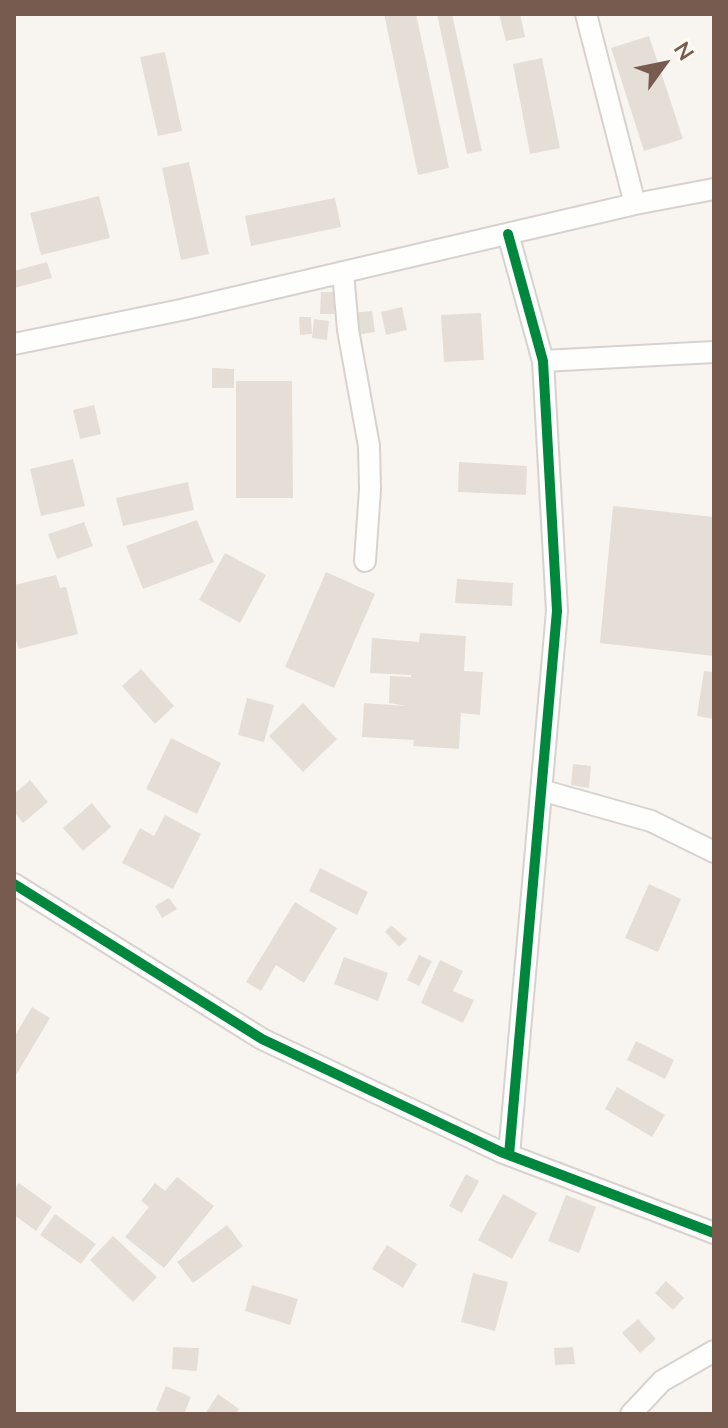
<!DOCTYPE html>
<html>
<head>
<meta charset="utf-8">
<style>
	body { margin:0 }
	#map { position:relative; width:728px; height:1428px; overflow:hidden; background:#f8f5f0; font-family:Mulish,sans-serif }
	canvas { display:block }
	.frame { position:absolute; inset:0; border:16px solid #785b4f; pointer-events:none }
	.north { position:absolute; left:624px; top:24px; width:80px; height:80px; -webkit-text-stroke:6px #fef9f3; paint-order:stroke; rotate:57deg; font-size:22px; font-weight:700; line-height:32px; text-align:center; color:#785b4f }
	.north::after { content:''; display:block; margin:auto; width:28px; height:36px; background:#785b4f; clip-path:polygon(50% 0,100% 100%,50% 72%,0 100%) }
</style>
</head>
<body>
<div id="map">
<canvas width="728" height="1428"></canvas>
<div class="frame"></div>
<div class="north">N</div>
</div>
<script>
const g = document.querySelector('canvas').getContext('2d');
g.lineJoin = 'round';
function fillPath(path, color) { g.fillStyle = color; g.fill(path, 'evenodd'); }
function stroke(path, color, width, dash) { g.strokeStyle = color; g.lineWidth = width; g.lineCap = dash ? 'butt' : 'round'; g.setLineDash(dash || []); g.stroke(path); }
fillPath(new Path2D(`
	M384,14h32l33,154 -31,7z
	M437,14h15l30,137 -15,3z
	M499,14h21l5,23 -19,4z
	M649,36l34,103 -39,12 -33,-103z
	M165,52l17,79 -24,5 -18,-79z
	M542,58l18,90 -30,6 -17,-90z
	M189,162l20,92 -28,6 -19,-92z
	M99,196l11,42 -69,17 -11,-42z
	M335,198l6,29 -90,19 -6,-30z
	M47,262l5,16 -38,10v-17z
	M321,292h14l-1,22h-14z
	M402,307l5,23 -21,5 -5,-23z
	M372,311l3,21 -19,3 -3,-22z
	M481,313l3,47 -40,2 -3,-47z
	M299,317h12l1,17 -12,1z
	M314,319l15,2 -2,19 -15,-2z
	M212,368l22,1v19h-22z
	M236,381h56l1,117h-57z
	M94,405l7,29 -21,5 -7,-29z
	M73,459l12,47 -44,10 -11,-47z
	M459,462l68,4 -1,29 -68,-3z
	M188,482l6,28 -71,16 -7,-28z
	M613,506l101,11v139l-114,-13z
	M197,520l17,42 -71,27 -17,-43z
	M84,522l9,24 -36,13 -9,-25z
	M225,553l41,22 -26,48 -41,-23z
	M326,572l49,22 -41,94 -49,-21z
	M56,575l4,13 6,-1 12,47 -59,15 -5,-14v-50z
	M457,579l56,4 -1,23 -57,-3z
	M420,633l46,3 -2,35 19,1 -3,43 -19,-2 -2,36 -46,-3 1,-6 -52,-3 2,-34 43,3 -18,-3 1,-27 21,1v-2l-41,-2 2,-35 47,4z
	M141,669l33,37 -19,18 -33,-38z
	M704,671l10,1 -1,47 -16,-3z
	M247,698l27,7 -10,37 -26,-7z
	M303,703l34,36 -34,33 -34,-36z
	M171,738l50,25 -24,51 -51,-25z
	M573,764l18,2 -2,22 -18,-3z
	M30,780l18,22 -25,21 -9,-11v-18z
	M92,803l19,24 -28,24 -20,-23z
	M165,815l36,19 -28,55 -51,-26 18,-35 14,8z
	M320,868l48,24 -11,23 -48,-24z
	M649,884l32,15 -23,53 -33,-14z
	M169,898l8,11 -15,9 -7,-12z
	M295,902l42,26 -33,55 -28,-18 -15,26 -15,-9z
	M391,925l16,14 -8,8 -14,-15z
	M419,955l13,6 -13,25 -12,-6z
	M344,957l44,16 -10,28 -44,-17z
	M440,960l23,11 -10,20 21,9 -11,23 -42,-20z
	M32,1007l18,11 -34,57 -2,-1v-37z
	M636,1041l38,19 -9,19 -38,-19z
	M617,1087l48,28 -13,22 -47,-28z
	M466,1174l13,7 -17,32 -13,-7z
	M177,1177l37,29 -50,62 -39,-31 24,-30 -8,-6 14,-18 10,8z
	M19,1183l33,24 -16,24 -22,-16v-25z
	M503,1194l34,19 -25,46 -34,-19z
	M566,1195l30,12 -17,46 -31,-12z
	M55,1214l41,30 -15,20 -41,-29z
	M227,1225l16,21 -50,37 -16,-21z
	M113,1236l44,41 -24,25 -43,-42z
	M387,1245l30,19 -14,24 -31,-19z
	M473,1273l35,9 -13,49 -34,-9z
	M666,1281l18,17 -11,12 -18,-17z
	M252,1285l46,14 -8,26 -45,-14z
	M638,1319l18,20 -16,14 -18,-20z
	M173,1347l26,1 -2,23 -25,-2z
	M573,1347l2,17 -20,1 -1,-17z
	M166,1386l25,11 -7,17h-18l-10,-4z
	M218,1394l21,15 -3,5h-31z`), '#e5ded7');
const street = new Path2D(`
	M586,14l49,190
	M508,234l35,127 14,250 -48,544
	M343,272l5,58 21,116 1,43 -5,72
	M14,344l167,-34 454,-106 79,-15
	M543,361l171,-9
	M541,790l110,31 63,31
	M14,884l248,155 239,113 213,81
	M631,1414l31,-33 52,-30`);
stroke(street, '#d8d2ce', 24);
stroke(street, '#fefefd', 20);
stroke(new Path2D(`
	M508,234l35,127 14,250 -48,544
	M14,884l248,155 239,113 213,81`), '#00873e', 10);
</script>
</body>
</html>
